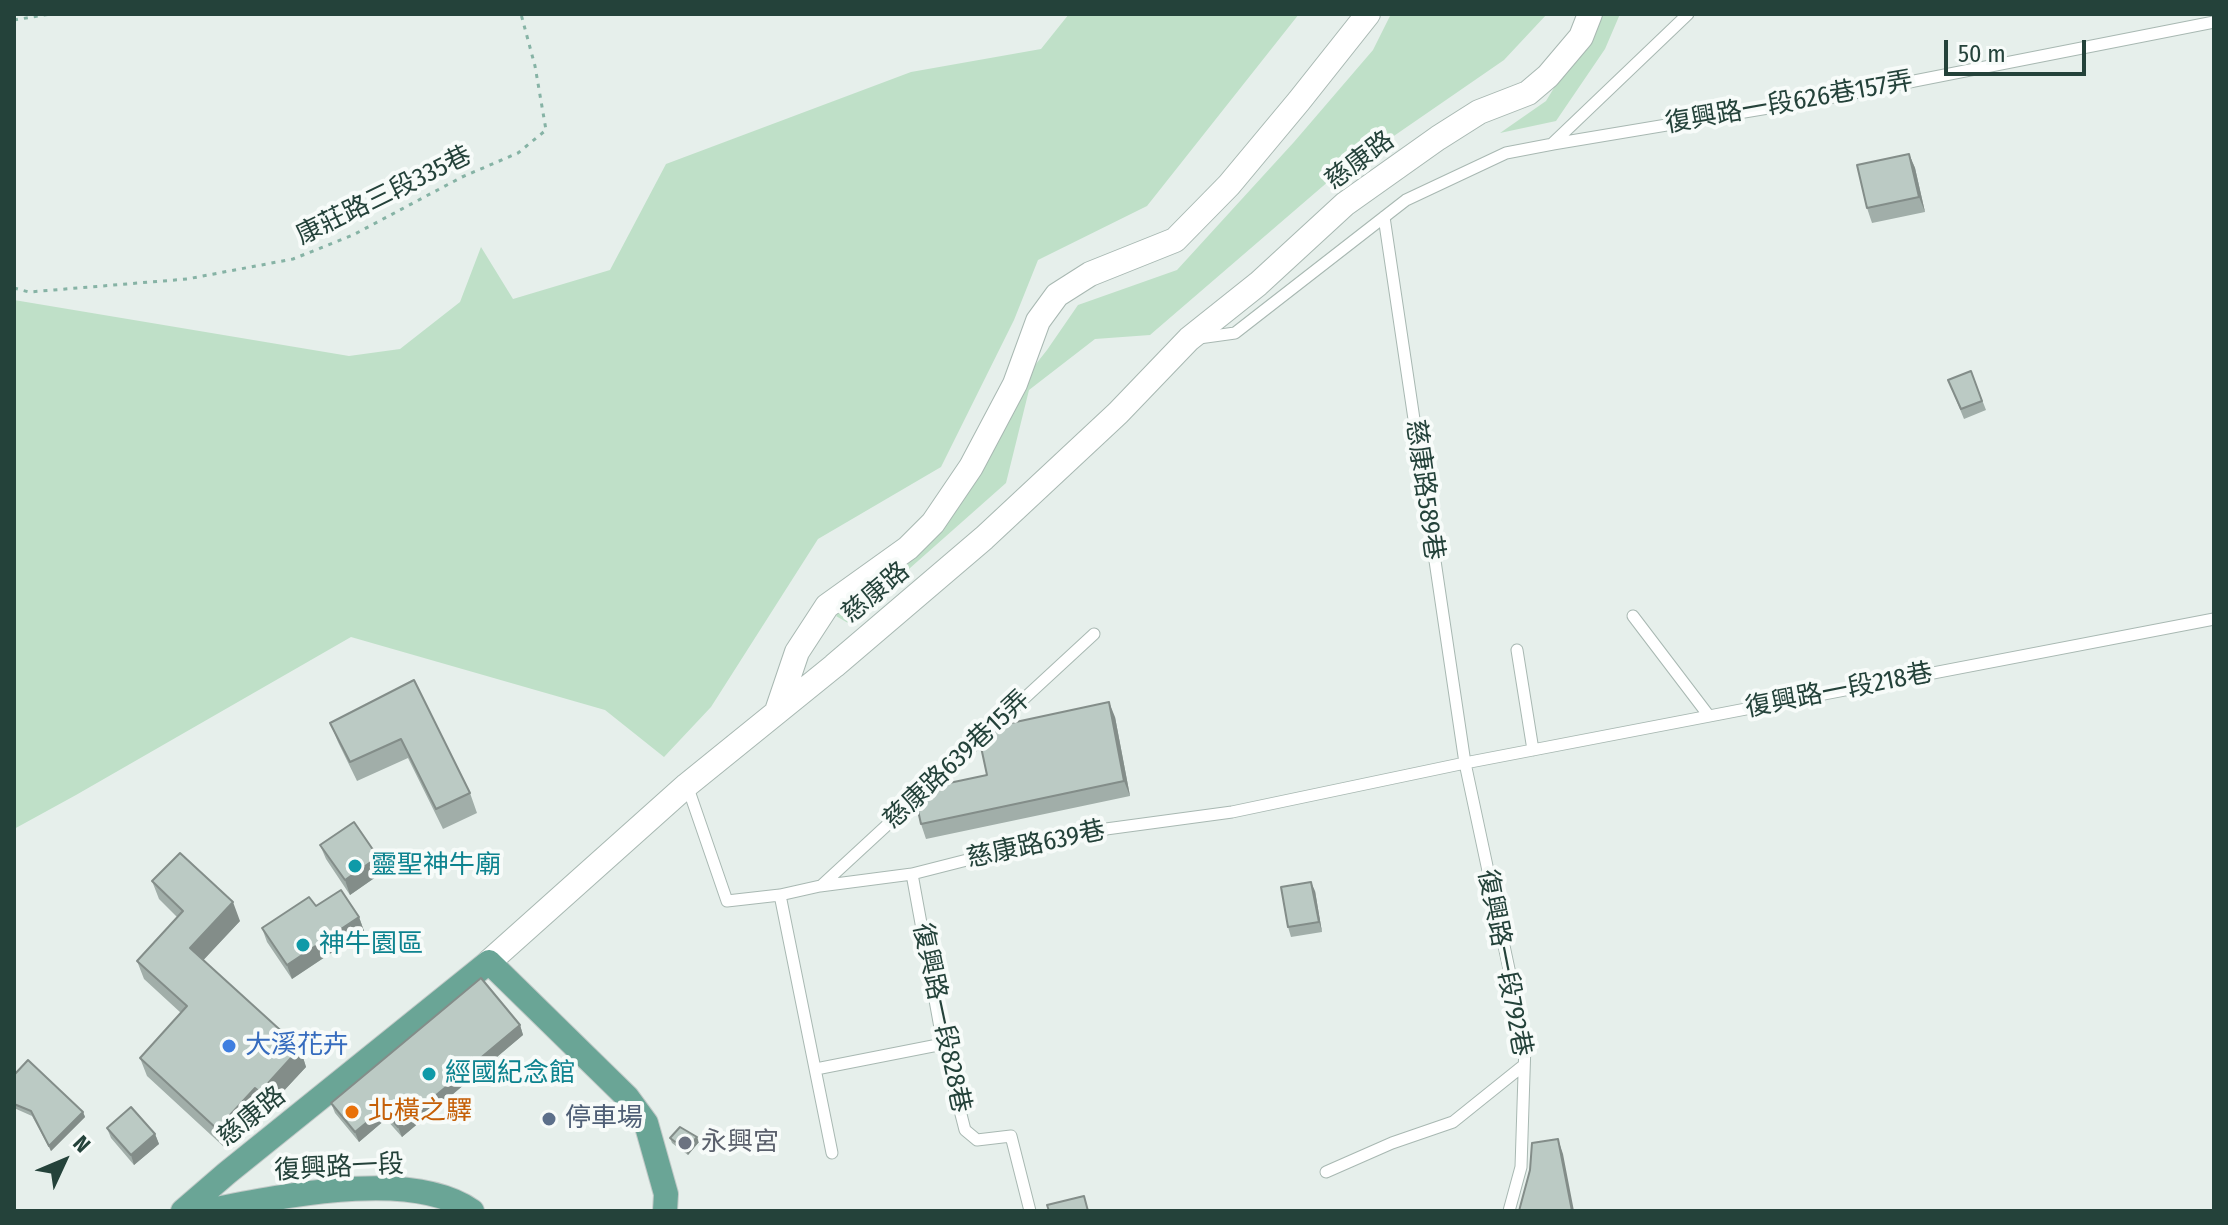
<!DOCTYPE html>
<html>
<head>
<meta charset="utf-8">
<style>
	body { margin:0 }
	#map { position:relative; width:2228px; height:1225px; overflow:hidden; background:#e6efeb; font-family:"Fira Sans Condensed",sans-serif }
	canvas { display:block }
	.frame { position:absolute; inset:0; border:16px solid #24423a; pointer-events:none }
	.north { position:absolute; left:24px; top:1121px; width:80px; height:80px; -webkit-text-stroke:6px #f7fbf9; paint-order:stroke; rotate:46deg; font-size:22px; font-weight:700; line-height:32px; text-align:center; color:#24423a }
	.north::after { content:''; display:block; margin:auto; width:28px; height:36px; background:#24423a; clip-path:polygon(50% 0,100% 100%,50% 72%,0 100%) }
	.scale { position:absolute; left:1944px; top:40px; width:142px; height:36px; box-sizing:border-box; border:4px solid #24423a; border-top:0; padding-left:10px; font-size:24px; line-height:28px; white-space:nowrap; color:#24423a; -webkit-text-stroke:6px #f7fbf9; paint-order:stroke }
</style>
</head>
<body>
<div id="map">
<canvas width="2228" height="1225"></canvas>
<div class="frame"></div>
<div class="north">N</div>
<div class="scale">50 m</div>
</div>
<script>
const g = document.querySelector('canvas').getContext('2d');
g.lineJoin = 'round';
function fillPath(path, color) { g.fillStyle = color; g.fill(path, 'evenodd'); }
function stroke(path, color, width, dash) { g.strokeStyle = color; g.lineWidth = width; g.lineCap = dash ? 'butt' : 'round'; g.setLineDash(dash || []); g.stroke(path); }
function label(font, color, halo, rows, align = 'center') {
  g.font = font + ' "Fira Sans Condensed","Noto Sans TC",sans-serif'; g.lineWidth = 8; g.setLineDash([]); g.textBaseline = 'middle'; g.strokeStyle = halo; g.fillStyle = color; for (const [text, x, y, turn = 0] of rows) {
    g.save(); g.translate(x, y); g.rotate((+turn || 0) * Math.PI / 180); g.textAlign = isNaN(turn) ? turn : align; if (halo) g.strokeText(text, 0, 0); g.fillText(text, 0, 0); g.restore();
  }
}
fillPath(new Path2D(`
	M1069,14h230l-152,192 -109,54 -24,60 -73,147 -123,72 -107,168 -47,50 -59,-47 -254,-73 -275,158 -62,34v-529l335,56 51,-7 60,-47 21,-55 32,52 97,-29 56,-106 245,-92 130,-23z
	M1391,14h156l-43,46 -174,120 -180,155 -55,4 -66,51 -23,93 -158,140 -12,-7 16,-21 69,-49 96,-158 30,-38 31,-45 99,-35 117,-128 79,-92z
	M1599,14h21l-15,35 -49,72 -56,12 46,-32z`), '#bfe0c8');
const service = new Path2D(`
	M1553,143l135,-129
	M1384,217l81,546 60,281 -4,123 -12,44
	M1199,338l36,-5 171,-133 100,-47 47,-9 275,-46 386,-76
	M1633,616l76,100
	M1517,650l16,100
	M687,785l40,116 53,-6 40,-9 92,-12 157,-40 163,-22 233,-49 749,-144
	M912,874l31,170 22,86 12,10 34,-4 19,75
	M821,886l273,-252
	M780,895l52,258
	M816,1069l127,-25
	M1326,1172l66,-29 61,-21 71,-57`);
const tertiary = new Path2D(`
	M777,711l20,-59 30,-46 81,-58 25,-25 38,-56 44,-83 23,-63 19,-26 33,-21 85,-34 54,-55 70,-84 69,-87
	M489,962l198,-177 147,-119 150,-128 134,-125 71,-74 69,-55 87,-80 93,-66 41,-26 49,-19 20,-17 33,-39 9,-23`);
const primary = new Path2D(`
	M183,1211l44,-38 262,-211 138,135 19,26 20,71 -1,17
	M205,1211c71,-13 205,-44 267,0`);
stroke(service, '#a8b8b2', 13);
stroke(tertiary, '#a8b8b2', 26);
stroke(primary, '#c2cac8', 26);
stroke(new Path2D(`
	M14,20l36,-6
	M14,288l15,4 158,-13 106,-20 60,-24 109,-58 56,-24 28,-23 -11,-64 -14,-52`), '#86b3a5', 3, [4, 6]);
stroke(service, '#fff', 11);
stroke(tertiary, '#fff', 24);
stroke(primary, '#6aa596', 24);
fillPath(new Path2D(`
	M1909,154l6,14 10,44 -53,11 -5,-15z
	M1971,371l15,39 -22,9 -16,-39z
	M414,680l56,113 7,20 -34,16 -35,-71 -51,23 -19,-39 -8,-19z
	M1115,717l15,79 -204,43 -5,-15 66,-49z
	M320,845l63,27 -33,23 -24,-36z
	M152,881l88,40 -37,39 97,88 6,19 -40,43 -5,-4 -37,41 -77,-71 -7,-18 41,-45 -37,-34 -7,-18 40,-44 -18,-18z
	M1315,891l7,41 -31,5 -3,-10z
	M316,906l43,11 5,14 -72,48 -25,-37 -5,-14z
	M520,1025l3,10 -121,102 -16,-18 -27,23 -24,-29 -4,-10z
	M14,1075l69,37 2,5 -34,34 -19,-35 -18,-8z
	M107,1128l48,6 4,10 -25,21 -23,-27z
	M670,1138l29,4 -11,13 -16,-12z`), '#a1aea9');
fillPath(new Path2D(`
	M1909,154l6,14 10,44 -6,-15z
	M1109,702l6,15 15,79 -6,-15z
	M378,857l5,15 -33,23 -5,-15z
	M1311,882l4,9 7,41 -3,-10z
	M233,902l7,19 -43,46 -7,-19z
	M359,917l5,14 -72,48 -5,-14z
	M520,1025l3,10 -121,102 -4,-10z
	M300,1048l6,19 -40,43 -6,-18z
	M255,1088l6,18 -37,41 -7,-18z
	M383,1109l3,10 -27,23 -4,-10z
	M83,1112l2,5 -34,34 -2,-5z
	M155,1134l4,10 -25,21 -3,-10z
	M697,1137l2,5 -11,13 -2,-5z
	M1558,1139l5,15 11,57h-2z`), '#838d89');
const building = new Path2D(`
	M1909,154l10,43 -52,11 -10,-43z
	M1971,371l11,30 -21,8 -13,-29z
	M414,680l56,113 -34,16 -35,-70 -51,23 -20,-39z
	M1109,702l15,79 -203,43 -7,-32 2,-2 71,-15 -9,-42 5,-4z
	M354,822l24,35 -33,23 -25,-35z
	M180,853l53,49 -43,46 110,100 -40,44 -5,-4 -38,41 -77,-71 47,-52 -50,-45 46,-50 -31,-30z
	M1311,882l8,40 -31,5 -7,-40z
	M341,890l18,27 -72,48 -25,-37 47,-31 7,9z
	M481,978l39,47 -122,102 -15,-18 -28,23 -24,-29z
	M28,1060l55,52 -34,34 -18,-35 -17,-7v-29z
	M131,1107l24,27 -24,21 -24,-27z
	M680,1127l17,10 -11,13 -16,-12z
	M1558,1139l14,72h-53l11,-41 2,-27z
	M1084,1196l4,15h-39l-2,-6z`);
fillPath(building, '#bbcac4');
stroke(building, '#838d89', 2);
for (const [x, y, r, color] of [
	[355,866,8,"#0f9aa8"],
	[303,945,8,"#0f9aa8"],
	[229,1046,8,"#3f7fe0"],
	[429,1074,8,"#0f9aa8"],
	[352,1112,8,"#e8710a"],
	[549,1119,8,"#5c6f8a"],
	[685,1143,8,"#6b7280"]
]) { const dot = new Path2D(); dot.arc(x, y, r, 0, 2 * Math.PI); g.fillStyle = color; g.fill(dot); stroke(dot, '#f7fbf9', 3); }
label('26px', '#24423a', '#f7fbf9', [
	["復興路一段626巷157弄",1789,103,-10],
	["慈康路",1360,161,-37],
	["康莊路三段335巷",384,196,-26],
	["慈康路589巷",1424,490,82],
	["慈康路",876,593,-40],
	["復興路一段218巷",1839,691,-11],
	["慈康路639巷15弄",957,760,-43],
	["慈康路639巷",1036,845,-12],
	["復興路一段792巷",1504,963,79],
	["復興路一段828巷",941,1018,78],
	["慈康路",252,1117,-39],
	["復興路一段",339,1168,-3]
]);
label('26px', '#0d838f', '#f7fbf9', [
	["靈聖神牛廟",371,866],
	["神牛園區",319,945],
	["經國紀念館",445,1074]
], 'left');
label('26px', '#366cbe', '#f7fbf9', [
	["大溪花卉",245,1046]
], 'left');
label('26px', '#c56008', '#f7fbf9', [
	["北橫之驛",368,1112]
], 'left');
label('26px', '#4e5e75', '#f7fbf9', [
	["停車場",565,1119]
], 'left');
label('26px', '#5b616d', '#f7fbf9', [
	["永興宮",701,1143]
], 'left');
</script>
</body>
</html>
